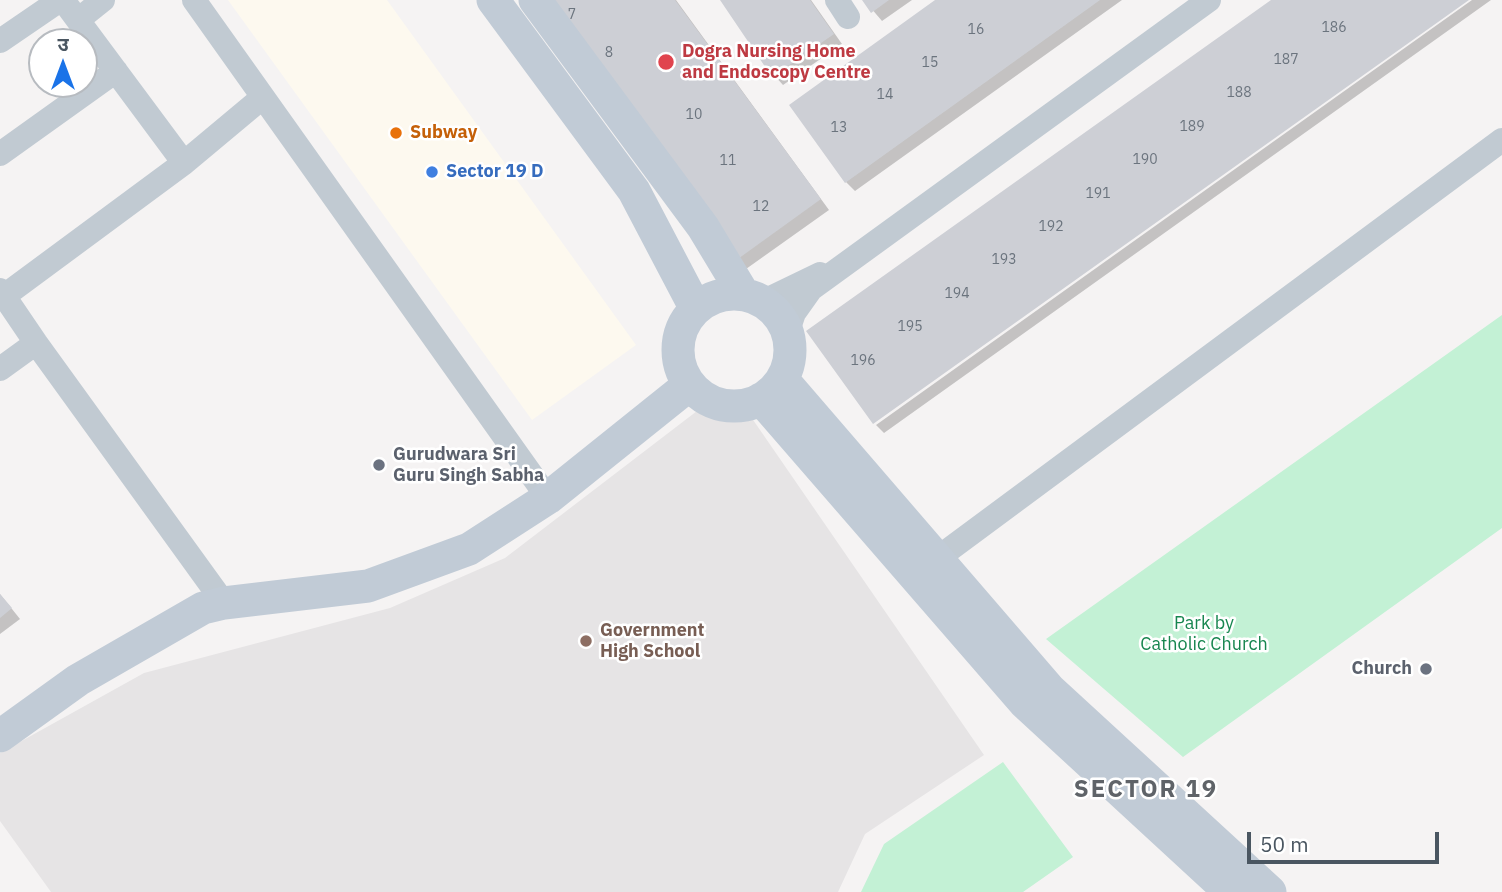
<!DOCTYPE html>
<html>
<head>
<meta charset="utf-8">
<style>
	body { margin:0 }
	#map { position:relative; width:1502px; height:892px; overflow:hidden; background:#f5f3f3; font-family:"IBM Plex Sans","Noto Sans Devanagari",sans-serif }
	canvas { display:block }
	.north { position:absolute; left:28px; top:28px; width:70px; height:70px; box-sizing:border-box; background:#fff; border:2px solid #b7bbc0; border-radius:50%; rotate:0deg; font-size:19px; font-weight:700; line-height:28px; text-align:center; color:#4a5661 }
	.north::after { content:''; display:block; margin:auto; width:24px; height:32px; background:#1a73e8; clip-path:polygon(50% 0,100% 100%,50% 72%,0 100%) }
	.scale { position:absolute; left:1247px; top:832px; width:192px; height:32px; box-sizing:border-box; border:4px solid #4a5661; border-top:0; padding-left:9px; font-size:21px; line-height:24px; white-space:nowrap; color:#4a5661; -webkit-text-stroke:5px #fff; paint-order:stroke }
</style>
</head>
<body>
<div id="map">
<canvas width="1502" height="892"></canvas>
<div class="north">उ</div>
<div class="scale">50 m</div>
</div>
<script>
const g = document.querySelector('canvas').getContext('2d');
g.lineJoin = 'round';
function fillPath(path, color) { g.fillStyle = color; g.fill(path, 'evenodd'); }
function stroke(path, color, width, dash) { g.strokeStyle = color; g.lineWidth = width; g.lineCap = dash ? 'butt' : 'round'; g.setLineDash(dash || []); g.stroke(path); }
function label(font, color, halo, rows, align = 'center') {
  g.font = font + ' "IBM Plex Sans",sans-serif'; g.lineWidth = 5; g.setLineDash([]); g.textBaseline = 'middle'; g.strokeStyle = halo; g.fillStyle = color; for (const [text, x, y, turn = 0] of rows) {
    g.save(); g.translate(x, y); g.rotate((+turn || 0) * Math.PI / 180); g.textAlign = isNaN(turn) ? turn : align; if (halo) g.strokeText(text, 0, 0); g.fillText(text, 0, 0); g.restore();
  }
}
fillPath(new Path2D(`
	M228,0h159l249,345 -104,75z`), '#fdf9ef');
fillPath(new Path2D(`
	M697,411l52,3 235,341 -119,79 -27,58h-787l-51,-71v-68l144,-80 246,-65 115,-50z`), '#e6e4e5');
fillPath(new Path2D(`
	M1502,315v213l-319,229 -137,-118z
	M1003,762l70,95 -50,35h-162l23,-48z`), '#c3f1d5');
fillPath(new Path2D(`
	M548,0h128l153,210 -83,59z
	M722,0h89l31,44 -59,41 -9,-10z
	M864,0h48l-30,21z
	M939,0h183l-267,191 -9,-9z
	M1472,0h19l-607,433 -8,-8z
	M0,594l20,25 -20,15z`), '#0003');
fillPath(new Path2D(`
	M546,0h129l146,199 -86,62z
	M720,0h90l24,34 -62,43z
	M862,0h27l-18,13z
	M935,0h165l-255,183 -56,-78z
	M1271,0h198l-596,424 -67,-93z
	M0,594l12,14 -12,10z`), '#cdcfd5');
stroke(new Path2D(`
	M63,0l121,163
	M194,0l354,498
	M837,0l11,17
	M78,20l25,-20
	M0,41l60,-41
	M0,154l116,-83
	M0,290l36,53 188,260
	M0,299l184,-136 79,-66
	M762,302l58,-28
	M787,334l7,-21 17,-24 398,-289
	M0,369l36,-26
	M923,569l579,-429`), '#c1cad2', 24);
stroke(new Path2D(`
	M493,0l141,191 62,118
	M535,0l168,227 41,68
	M678 350a56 56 0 1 1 112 0a56 56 0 1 1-112 0Z
	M782,379l268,311 220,202
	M761,399l263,303 206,190
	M0,736l78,-56 125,-72 21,-5 144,-17 101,-37 79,-51 141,-113`), '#c1cbd6', 33);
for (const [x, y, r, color] of [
	[666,62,9,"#e0444e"],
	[396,133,7,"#e8710a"],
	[432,172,7,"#3f7fe0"],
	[379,465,7,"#6b7280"],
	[586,641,7,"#8d6e63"],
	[1426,669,7,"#6b7280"]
]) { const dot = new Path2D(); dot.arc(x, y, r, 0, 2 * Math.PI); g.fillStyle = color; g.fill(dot); stroke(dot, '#fff', 2.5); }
label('14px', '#6b747e', null, [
	["7",572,15],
	["186",1334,28],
	["16",976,30],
	["8",609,53],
	["187",1286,60],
	["15",930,63],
	["188",1239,93],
	["14",885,95],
	["10",694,115],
	["189",1192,127],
	["13",839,128],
	["190",1145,160],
	["11",728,161],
	["191",1098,194],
	["12",761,207],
	["192",1051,227],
	["193",1004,260],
	["194",957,294],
	["195",910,327],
	["196",863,361]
]);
label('bold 18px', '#be3a42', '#fff', [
	["Dogra Nursing Home",682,52],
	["and Endoscopy Centre",682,73]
], 'left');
label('bold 18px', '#c56008', '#fff', [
	["Subway",410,133]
], 'left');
label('bold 18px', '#366cbe', '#fff', [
	["Sector 19 D",446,172]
], 'left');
label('bold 18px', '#5b616d', '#fff', [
	["Gurudwara Sri",393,455],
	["Guru Singh Sabha",393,476],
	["Church",1412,669,"right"]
], 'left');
label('18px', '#17864f', '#fff', [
	["Park by",1204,624],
	["Catholic Church",1204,645]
]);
label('bold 18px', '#785e54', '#fff', [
	["Government",600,631],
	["High School",600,652]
], 'left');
g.letterSpacing = '2px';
label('bold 24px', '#5f6368', '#fff', [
	["SECTOR 19",1146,790]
]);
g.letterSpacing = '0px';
</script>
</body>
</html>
